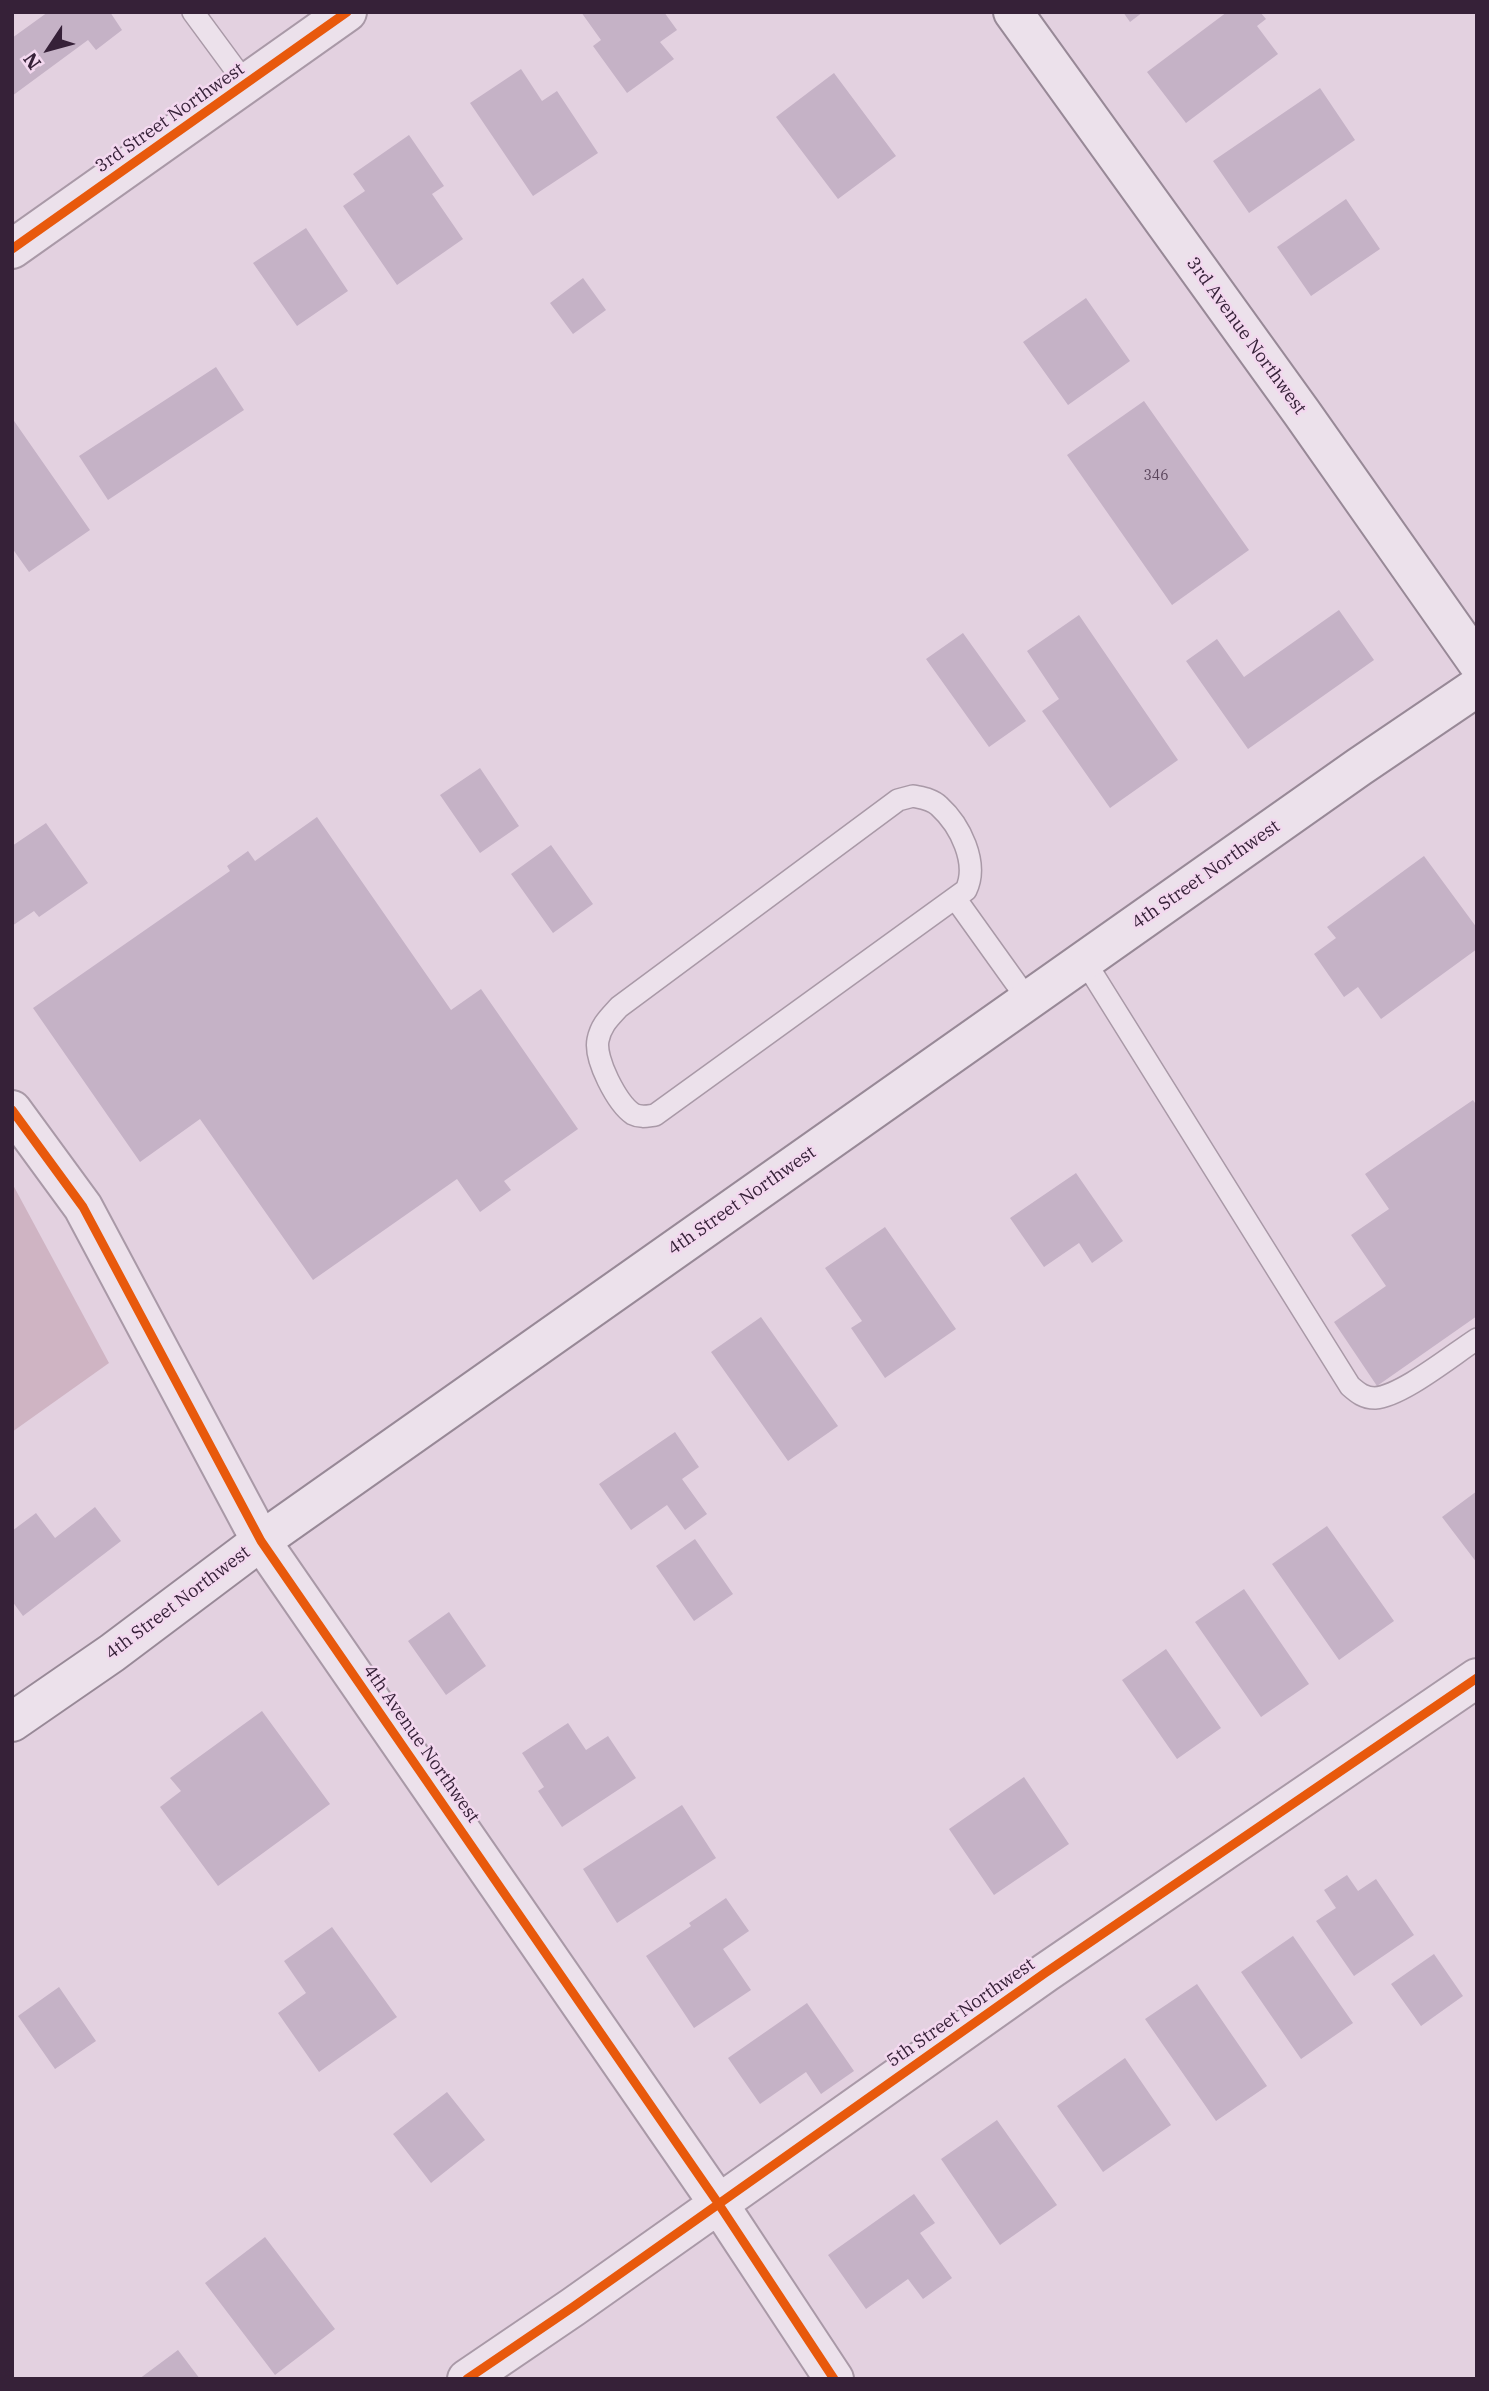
<!DOCTYPE html>
<html>
<head>
<meta charset="utf-8">
<style>
	body { margin:0 }
	#map { position:relative; width:1489px; height:2391px; overflow:hidden; background:#e3d1e0; font-family:"IBM Plex Serif",serif }
	canvas { display:block }
	.frame { position:absolute; inset:0; border:14px solid #362138; pointer-events:none }
	.north { position:absolute; left:14px; top:14px; width:70px; height:70px; -webkit-text-stroke:5px #f3d8ef; paint-order:stroke; rotate:234deg; font-size:19px; font-weight:700; line-height:28px; text-align:center; color:#362138 }
	.north::after { content:''; display:block; margin:auto; width:24px; height:32px; background:#362138; clip-path:polygon(50% 0,100% 100%,50% 72%,0 100%) }
</style>
</head>
<body>
<div id="map">
<canvas width="1489" height="2391"></canvas>
<div class="frame"></div>
<div class="north">N</div>
</div>
<script>
const g = document.querySelector('canvas').getContext('2d');
g.lineJoin = 'round';
function fillPath(path, color) { g.fillStyle = color; g.fill(path, 'evenodd'); }
function stroke(path, color, width, dash) { g.strokeStyle = color; g.lineWidth = width; g.lineCap = dash ? 'butt' : 'round'; g.setLineDash(dash || []); g.stroke(path); }
function label(font, color, halo, rows, align = 'center') {
  g.font = font + ' "IBM Plex Serif",serif'; g.lineWidth = 5; g.setLineDash([]); g.textBaseline = 'middle'; g.strokeStyle = halo; g.fillStyle = color; for (const [text, x, y, turn = 0] of rows) {
    g.save(); g.translate(x, y); g.rotate((+turn || 0) * Math.PI / 180); g.textAlign = isNaN(turn) ? turn : align; if (halo) g.strokeText(text, 0, 0); g.fillText(text, 0, 0); g.restore();
  }
}
fillPath(new Path2D(`
	M12,1183l97,180 -97,69z`), '#cfb4c3');
fillPath(new Path2D(`
	M48,12h62l12,18 -26,20 -8,-10 -76,56v-58z
	M581,12h83l13,18 -17,12 14,17 -47,34 -34,-47 8,-6z
	M1123,12h20l-13,10z
	M1227,12h33l6,7 -9,7 21,28 -92,69 -39,-51z
	M521,69l21,32 15,-10 41,62 -65,43 -63,-93z
	M834,73l62,83 -58,43 -62,-82z
	M1320,88l35,52 -106,73 -36,-52z
	M409,135l35,51 -12,8 31,45 -66,46 -54,-79 22,-15 -12,-17z
	M1346,199l34,50 -69,47 -34,-49z
	M306,228l42,63 -51,35 -44,-63z
	M583,278l23,32 -33,24 -23,-31z
	M1086,298l44,63 -62,44 -45,-63z
	M216,367l28,43 -136,90 -29,-44z
	M1144,401l105,149 -77,55 -105,-150z
	M12,418l78,112 -61,42 -17,-24z
	M1339,610l35,50 -126,89 -62,-88 31,-22 27,38z
	M1079,615l99,145 -68,48 -68,-97 17,-12 -32,-48z
	M963,633l63,88 -37,26 -63,-88z
	M480,768l39,58 -39,27 -40,-58z
	M317,817l134,193 30,-21 97,140 -74,52 7,9 -31,22 -23,-33 -144,101 -113,-161 -60,43 -107,-154 197,-137 -3,-5 21,-15 7,10z
	M46,823l42,60 -49,34 -5,-6 -22,15v-80z
	M551,845l42,59 -40,29 -42,-59z
	M1424,856l53,72v21l-96,70 -23,-32 -14,10 -30,-43 22,-16 -9,-11z
	M1473,1100l4,6v210l-100,70 -43,-64 52,-36 -35,-51 38,-26 -24,-35z
	M1076,1173l47,68 -31,22 -13,-20 -35,24 -34,-49z
	M885,1227l71,102 -71,49 -34,-50 11,-7 -37,-53z
	M761,1317l77,109 -50,35 -77,-109z
	M675,1432l24,35 -17,12 25,35 -22,16 -18,-25 -36,25 -32,-46z
	M1477,1491v72l-35,-46z
	M95,1507l26,34 -98,75 -11,-15v-70l24,-18 19,25z
	M1327,1526l67,95 -55,39 -67,-96z
	M695,1539l38,55 -39,27 -38,-55z
	M1244,1589l65,95 -48,33 -66,-95z
	M449,1612l37,54 -40,29 -38,-54z
	M1166,1649l55,79 -44,31 -55,-79z
	M262,1711l68,93 -112,82 -58,-79 21,-16 -11,-13z
	M568,1723l18,27 22,-14 28,42 -74,49 -24,-36 6,-4 -22,-34z
	M1024,1777l45,67 -75,51 -45,-66z
	M682,1805l34,53 -99,65 -34,-54z
	M1347,1875l11,16 18,-12 38,56 -60,41 -38,-55 20,-13 -12,-18z
	M726,1898l23,33 -26,18 28,41 -57,38 -48,-72 45,-30 -2,-3z
	M332,1927l65,90 -78,55 -41,-59 28,-20 -22,-32z
	M1293,1936l60,87 -52,36 -60,-87z
	M1434,1954l29,42 -42,30 -30,-42z
	M1197,1984l70,102 -51,35 -71,-102z
	M59,1987l37,54 -41,28 -37,-53z
	M807,2003l47,68 -33,23 -15,-22 -46,32 -32,-46z
	M1125,2058l46,67 -68,47 -46,-66z
	M447,2092l38,48 -54,43 -38,-49z
	M997,2120l60,85 -57,40 -59,-86z
	M914,2194l21,29 -15,10 32,45 -29,21 -15,-20 -42,30 -38,-54z
	M265,2237l70,92 -60,46 -70,-92z
	M178,2350l22,29h-61z`), '#c5b2c6');
const lane = new Path2D(`
	M193,12l53,72
	M913,796c9,2 19,3 26,10 21,19 40,57 27,84l-311,225c-8,1 -14,3 -22,-1 -16,-11 -39,-55 -35,-74 3,-15 11,-22 21,-33l279,-207z
	M955,898l73,102
	M1084,960l266,426c8,7 14,12 25,12 27,-2 77,-43 102,-59`);
const street = new Path2D(`
	M12,249l335,-237
	M12,1110l71,97 178,334 457,662 116,176
	M467,2379l106,-72 472,-334 432,-295`);
const secondary = new Path2D(`
	M1013,12l289,401 175,249
	M12,1722l100,-69 149,-112 1098,-774 118,-80`);
stroke(lane, '#a999a7', 24);
stroke(street, '#a999a7', 42);
stroke(secondary, '#988997', 42);
stroke(lane, '#ece1eb', 21);
stroke(street, '#ece1eb', 38);
stroke(secondary, '#ece1eb', 38);
stroke(new Path2D(`
	M12,249l335,-237
	M12,1110l71,97 178,334 457,662 116,176
	M467,2379l106,-72 472,-334 432,-295`), '#e8590c', 9);
label('14px', '#5a455c', null, [
	["346",1156,476]
]);
label('18px', '#362138', '#f3d8ef', [
	["3rd Street Northwest",170,118,-35],
	["3rd Avenue Northwest",1246,336,54],
	["4th Street Northwest",1206,875,-35],
	["4th Street Northwest",742,1201,-35],
	["4th Street Northwest",178,1603,-37],
	["4th Avenue Northwest",421,1744,55],
	["5th Street Northwest",961,2013,-35]
]);
</script>
</body>
</html>
